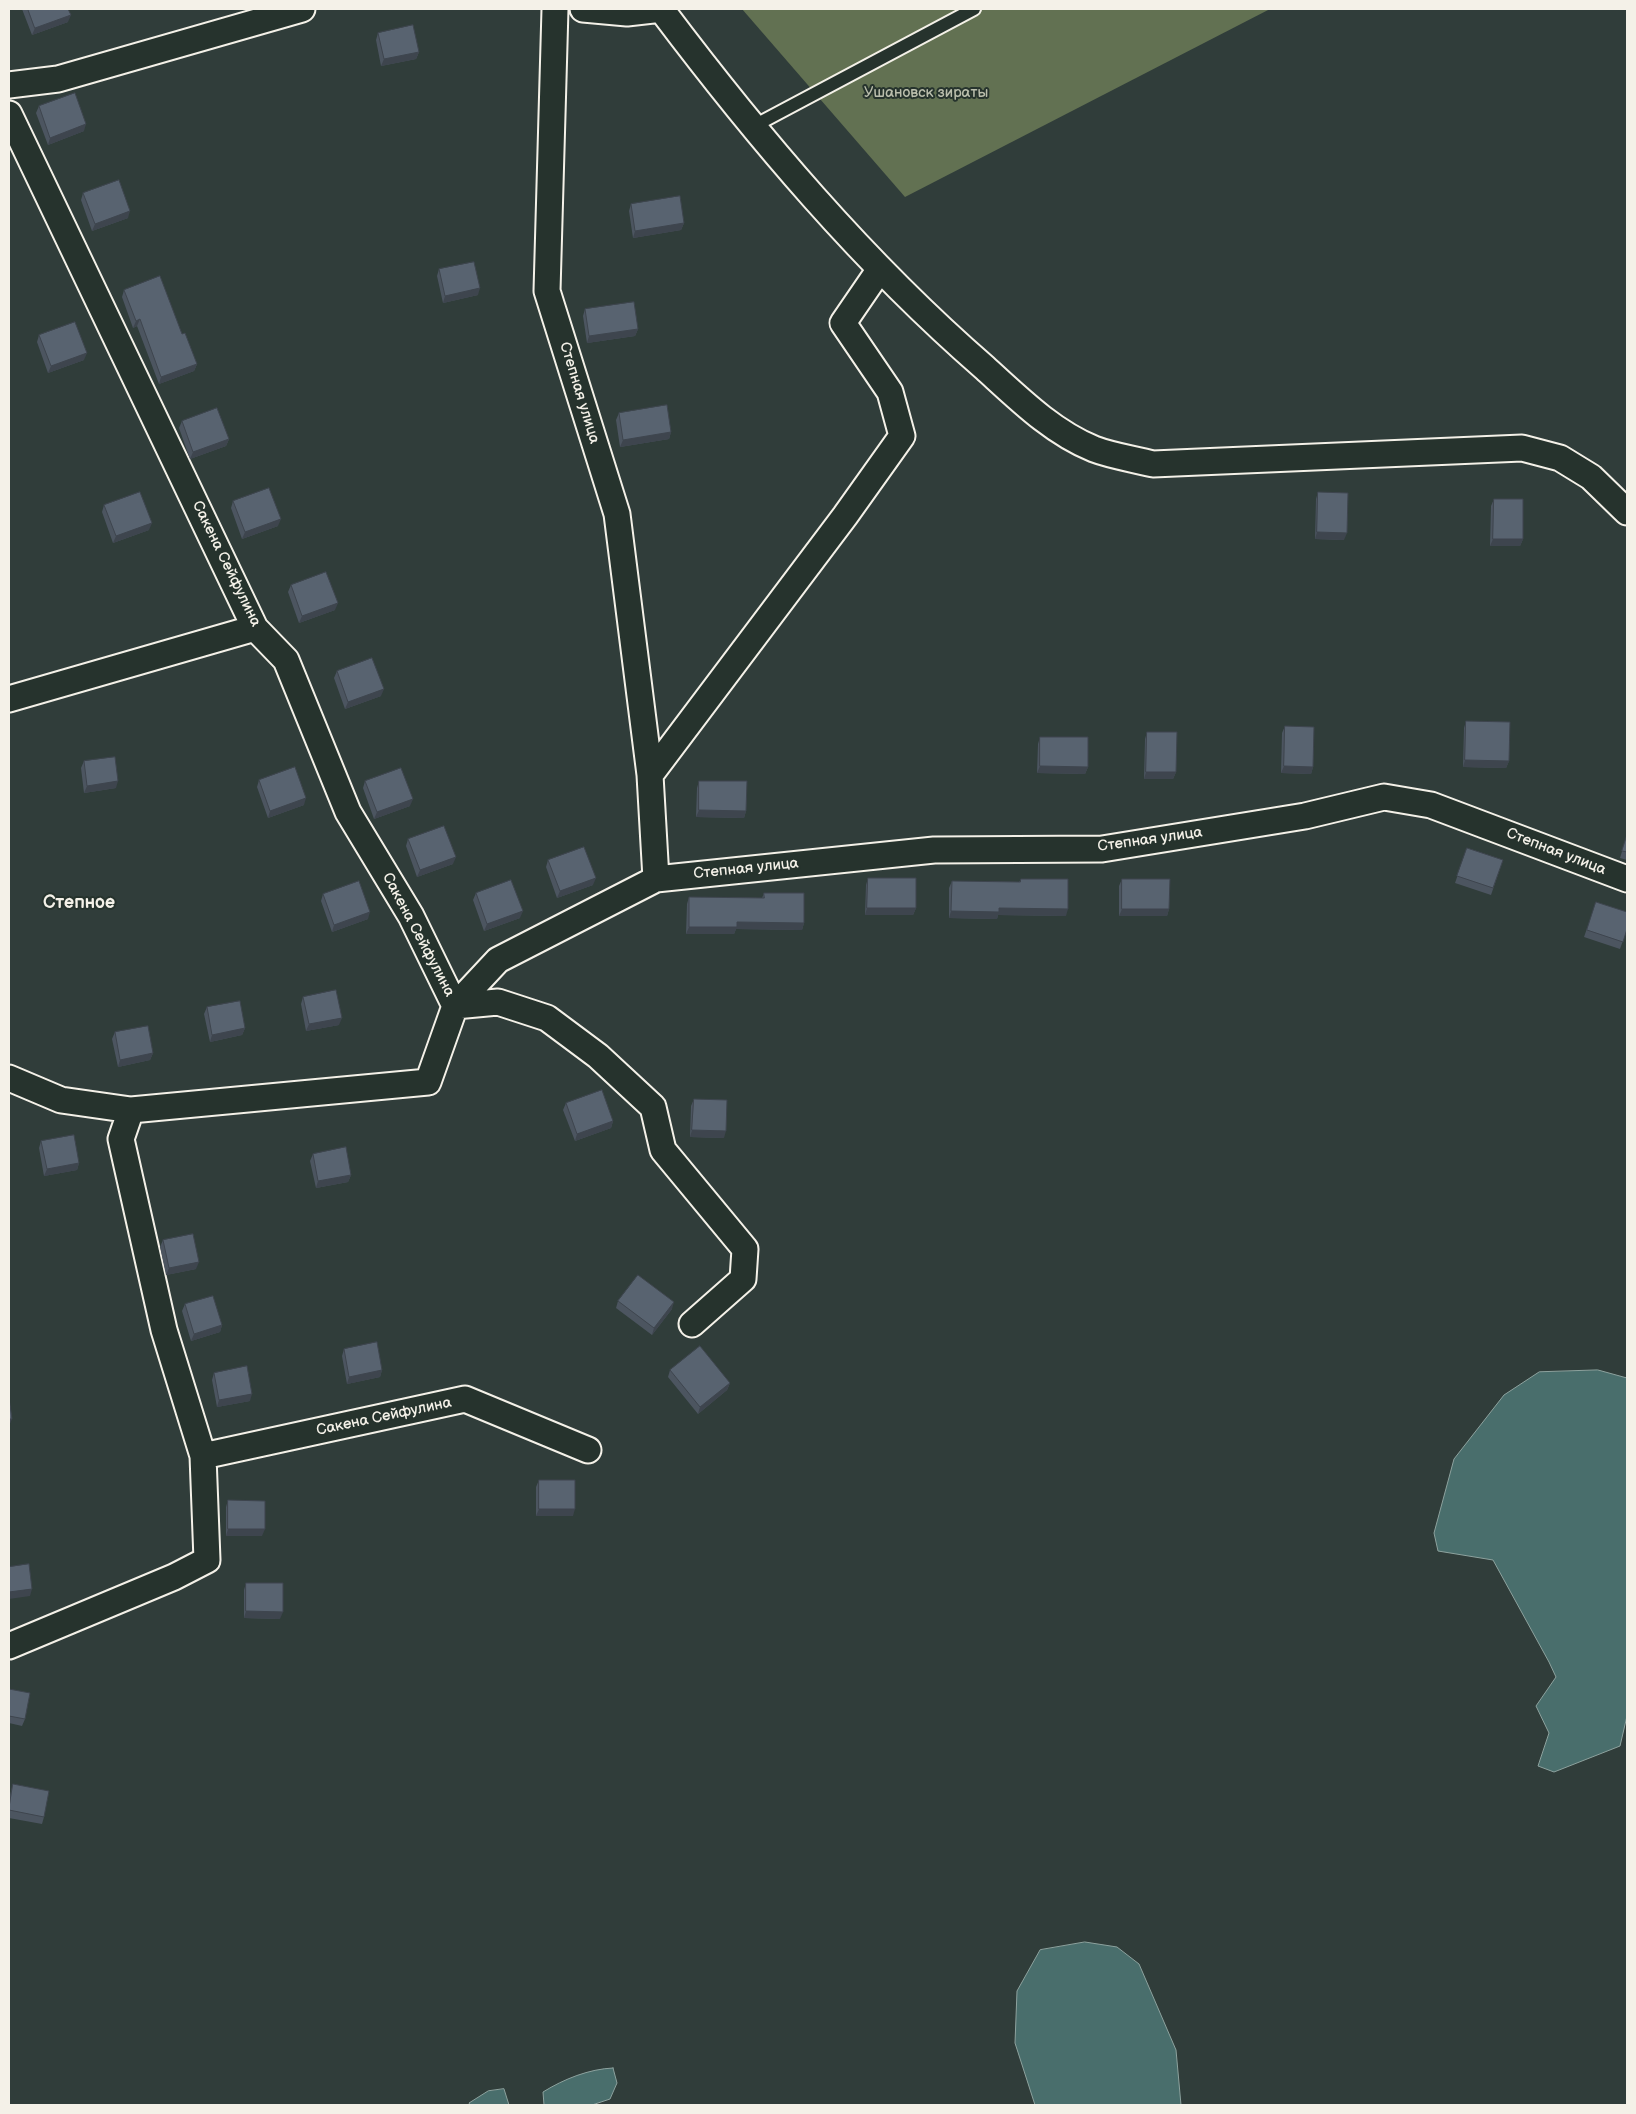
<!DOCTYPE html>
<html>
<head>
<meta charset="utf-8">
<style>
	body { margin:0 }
	#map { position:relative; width:1636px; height:2114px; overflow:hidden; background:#303d3a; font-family:"Balsamiq Sans",sans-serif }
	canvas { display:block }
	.frame { position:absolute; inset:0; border:10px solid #f4f1e8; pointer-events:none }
</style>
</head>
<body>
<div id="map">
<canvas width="1636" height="2114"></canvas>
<div class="frame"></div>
</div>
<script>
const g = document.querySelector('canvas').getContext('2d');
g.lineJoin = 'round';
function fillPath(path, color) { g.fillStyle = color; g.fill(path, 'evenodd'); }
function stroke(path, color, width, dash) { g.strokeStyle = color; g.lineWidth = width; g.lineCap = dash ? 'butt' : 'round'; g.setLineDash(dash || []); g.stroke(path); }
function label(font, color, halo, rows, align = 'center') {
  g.font = font + ' "Balsamiq Sans",sans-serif'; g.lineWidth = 4; g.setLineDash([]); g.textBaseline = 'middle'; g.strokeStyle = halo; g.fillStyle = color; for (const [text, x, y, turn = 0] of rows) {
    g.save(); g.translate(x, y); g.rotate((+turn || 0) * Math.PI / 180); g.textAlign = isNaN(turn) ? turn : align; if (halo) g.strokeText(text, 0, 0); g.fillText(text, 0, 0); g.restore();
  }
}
fillPath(new Path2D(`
	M742,9h528l-365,188z`), '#627152');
const water = new Path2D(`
	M1598,1370l29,8v338l-7,30 -66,26 -16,-6 11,-33 -13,-27 20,-29 -7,-15 -56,-102 -55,-9 -4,-18 20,-74 50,-64 35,-23z
	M1085,1942l32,5 22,17 37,86 5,55h-146l-20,-62 2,-52 23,-41z
	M613,2068l4,15 -7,16 -18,6h-48l-1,-13c21,-13 46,-23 70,-24z
	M504,2089l5,16h-39l-1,-2 19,-12z`);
fillPath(water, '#496e6c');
stroke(water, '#8da29e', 1);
const lane = new Path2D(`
	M752,127l222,-118`);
const street = new Path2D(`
	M555,9l-8,282 70,223 33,261
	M583,9l44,4 35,-4
	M661,9c97,129 202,253 324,359 33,30 67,64 109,81 18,7 40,10 59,15l369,-16 38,10 31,19 36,35
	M9,85l49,-6 244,-70
	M9,114l246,514 31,32 62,152 63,104 44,90 -27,76 -297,28 -70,-10 -52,-22
	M9,699l246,-71
	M656,879l-6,-104 195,-259 57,-80 -12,-44 -47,-69 37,-54
	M455,1006l43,-46 158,-81 278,-29 168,-1 203,-33 79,-19 47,8 196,74
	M455,1006l43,-4 49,16 51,38 55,51 10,43 82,99 -2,30 -51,45
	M203,1456l262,-57 123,51
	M9,1646l165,-69 33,-17 -4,-104 -39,-126 -43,-191 10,-29`);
stroke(lane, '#f4f1e8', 16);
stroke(street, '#f4f1e8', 29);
stroke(lane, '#26332d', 12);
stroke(street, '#26332d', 25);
fillPath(new Path2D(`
	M22,9h46v13l-36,13z
	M378,33l41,19 -3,7 -35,7 -5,-26z
	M39,106l45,25 -36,14 -12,-32z
	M83,193l45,25 -36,13 -11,-31z
	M631,204l53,19 -3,7 -48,8 -4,-27z
	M439,269l39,26 -35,8 -6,-27z
	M124,290l58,44 15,30 -3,7 -35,13 -22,-58 -4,2 -11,-31z
	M585,309l53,20 -3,7 -48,7 -4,-27z
	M39,335l45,25 -36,13 -11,-31z
	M619,413l52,19 -2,7 -49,8 -4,-27z
	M182,421l47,18 -3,7 -36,13 -11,-31z
	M1318,492l26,48 -29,-1 1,-40z
	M1494,499l29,40 -3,7h-30l1,-40z
	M233,501l45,25 -36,13 -11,-31z
	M104,505l45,25 -36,13 -11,-31z
	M291,585l44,25 -36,13 -11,-31z
	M337,671l44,25 -36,13 -11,-31z
	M1466,721l43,40 -3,7 -43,-1 1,-39z
	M1285,726l28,41 -2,7 -30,-1 1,-40z
	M1147,732l29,40 -3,7h-29l1,-40z
	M1040,737l48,30 -3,7 -48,-1 1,-29z
	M84,761l32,27 -32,5 -3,-25z
	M259,780l45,25 -36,13 -11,-31z
	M365,781l45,25 -36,13 -11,-31z
	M699,781l47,30 -2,7 -48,-1 1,-29z
	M1627,835v25l-7,-2z
	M408,839l45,25 -36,13 -11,-31z
	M1467,848l36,12 -12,35 -36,-12z
	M548,860l45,25 -36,13 -11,-31z
	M868,878l48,30 -3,7h-48l1,-30z
	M1021,879l45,37 -68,-1 -1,4 -48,-1v-30l3,-7 67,1z
	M1122,879l47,30 -2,7h-48v-30z
	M476,893l44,25 -36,13 -11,-31z
	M764,893l40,30 -2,7 -66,-1 -2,5h-48l1,-30 2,-7 73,1z
	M323,894l45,25 -36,13 -11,-31z
	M1596,902l31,27 -7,20 -36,-12z
	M303,997l36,28 -33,6 -5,-27z
	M207,1007l38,21 -3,7 -32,7 -6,-28z
	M115,1032l38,21 -3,7 -32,7 -6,-28z
	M694,1099l30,39 -34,-1 1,-31z
	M566,1103l47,18 -2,7 -36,13 -12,-31z
	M41,1141l38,22 -2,7 -33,6 -5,-28z
	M313,1154l38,21 -3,7 -32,6 -6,-27z
	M163,1240l33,29 -30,6 -6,-28z
	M618,1301l54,8 -20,26 -36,-27z
	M185,1304l37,21 -2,7 -29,9 -9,-30z
	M344,1349l38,21 -2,7 -33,7 -5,-28z
	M670,1370l60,13 -3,7 -29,24 -30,-37z
	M214,1373l36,28 -33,6 -5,-27z
	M539,1480l34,36h-37v-29z
	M228,1500l34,36h-36v-29z
	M246,1583l34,36 -36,-1v-28z
	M9,1689l16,30 -3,7 -13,-3z
	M13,1784l31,33 -2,7 -33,-6v-17l2,-10z`), '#4c5560');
fillPath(new Path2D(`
	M71,15l-3,7 -36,13 3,-7z
	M419,52l-3,7 -35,7 3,-7z
	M86,124l-2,7 -36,14 2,-7z
	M130,211l-2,7 -36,13 3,-7z
	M684,223l-3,7 -48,8 2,-7z
	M480,288l-2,7 -35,8 2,-7z
	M140,319l-3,7 -4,2 3,-7z
	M638,329l-3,7 -48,7 2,-7z
	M87,353l-3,7 -36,13 3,-7z
	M197,364l-3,7 -35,13 2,-7z
	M671,432l-2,7 -49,8 3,-7z
	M229,439l-3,7 -36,13 3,-7z
	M281,519l-3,7 -36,13 3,-7z
	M152,523l-3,7 -36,13 3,-7z
	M1317,532l30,1 -3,7 -29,-1z
	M1493,539h30l-3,7h-30z
	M338,603l-3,7 -36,13 3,-7z
	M384,689l-3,7 -36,13 3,-7z
	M1465,760l44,1 -3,7 -43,-1z
	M1040,766l48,1 -3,7 -48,-1z
	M1284,766l29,1 -2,7 -30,-1z
	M1146,772h30l-3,7h-29z
	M118,781l-2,7 -32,5 3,-7z
	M306,798l-2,7 -36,13 2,-7z
	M413,799l-3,7 -36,13 3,-7z
	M699,810l47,1 -2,7 -48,-1z
	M456,857l-3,7 -36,13 3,-7z
	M596,878l-3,7 -36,13 3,-7z
	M867,908h49l-3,7h-48z
	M999,908l69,1 -2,7 -68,-1 -1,4 -48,-1 2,-7z
	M1122,909h47l-2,7h-48z
	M523,911l-3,7 -36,13 3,-7z
	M370,912l-2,7 -36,13 2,-7z
	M737,922l67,1 -2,7 -66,-1 -2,5h-48l3,-7z
	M342,1018l-3,7 -33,6 3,-7z
	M245,1028l-3,7 -32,7 2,-7z
	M153,1053l-3,7 -32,7 2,-7z
	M613,1121l-2,7 -36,13 2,-7z
	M692,1130l34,1 -2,7 -34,-1z
	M79,1163l-2,7 -33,6 3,-7z
	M351,1175l-3,7 -32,6 2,-7z
	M199,1262l-3,7 -30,6 3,-7z
	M674,1302l-2,7 -20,26 2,-7z
	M222,1325l-2,7 -29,9 3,-7z
	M382,1370l-2,7 -33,7 2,-7z
	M730,1383l-3,7 -29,24 2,-7z
	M252,1394l-2,7 -33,6 2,-7z
	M9,1419h3l-3,7z
	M539,1509h36l-2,7h-37z
	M228,1529h37l-3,7h-36z
	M32,1589l-2,7 -21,3v-7z
	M246,1611l37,1 -3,7 -36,-1z`), '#3e454e');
const building = new Path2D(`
	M28,9h40l3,6 -36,13z
	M413,25l6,27 -35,7 -6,-26z
	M75,93l11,31 -36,14 -11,-32z
	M119,180l11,31 -35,13 -12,-31z
	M680,196l4,27 -49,8 -4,-27z
	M474,262l6,26 -35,8 -6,-27z
	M160,276l22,58 3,-1 12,31 -36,13 -21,-58 -4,2 -12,-31z
	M634,302l4,27 -49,7 -4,-27z
	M75,322l12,31 -36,13 -12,-31z
	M667,405l4,27 -48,8 -4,-27z
	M217,408l12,31 -36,13 -11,-31z
	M269,488l12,31 -36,13 -12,-31z
	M140,492l12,31 -36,13 -12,-31z
	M1318,492l30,1 -1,40 -30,-1z
	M1494,499h29v40h-30z
	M326,572l12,31 -36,13 -11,-31z
	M372,658l12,31 -36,13 -11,-31z
	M1466,721l44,1 -1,39 -44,-1z
	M1285,726l29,1 -1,40 -29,-1z
	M1147,732h30l-1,40h-30z
	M1040,737h48v30l-48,-1z
	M115,757l3,24 -31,5 -3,-25z
	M295,767l11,31 -36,13 -11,-31z
	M401,768l12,31 -36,13 -12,-31z
	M699,781h48l-1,30 -47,-1z
	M444,826l12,31 -36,13 -12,-31z
	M1627,835v17l-5,-1z
	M584,847l12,31 -36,13 -12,-31z
	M1467,848l36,12 -10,28 -36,-12z
	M868,878h48v30h-49z
	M1021,879h47v30l-69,-1v4l-48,-1 1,-30 68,1z
	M1122,879h48l-1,30h-47z
	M511,880l12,31 -36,13 -11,-31z
	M359,881l11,31 -36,13 -11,-31z
	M764,893h40v30l-67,-1v5h-48v-30l75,1z
	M1596,902l31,10v17l-4,13 -36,-12z
	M336,990l6,28 -33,6 -6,-27z
	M240,1001l5,27 -33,7 -5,-28z
	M148,1026l5,27 -33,7 -5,-28z
	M602,1090l11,31 -36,13 -11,-31z
	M694,1099l33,1 -1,31 -34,-1z
	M74,1135l5,28 -32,6 -6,-28z
	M346,1147l5,28 -33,6 -5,-27z
	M193,1234l6,28 -30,6 -6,-28z
	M638,1275l36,27 -20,26 -36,-27z
	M213,1296l9,29 -28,9 -9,-30z
	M377,1342l5,28 -33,7 -5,-28z
	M700,1346l30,37 -30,24 -30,-37z
	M247,1366l5,28 -33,6 -5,-27z
	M9,1398l3,21h-3z
	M539,1480h36v29h-36z
	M228,1500l37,1v28h-37z
	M29,1564l3,25 -23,3v-25z
	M246,1583h37v29l-37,-1z
	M9,1689l21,4 -5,26 -16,-3z
	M13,1784l36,7 -5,26 -35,-7z`);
fillPath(building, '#586370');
stroke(building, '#3e454e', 1);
label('15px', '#babeac', '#26332d', [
	["Ушановск зираты",926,93]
]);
label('15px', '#f4f1e8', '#26332d', [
	["Степная улица",579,393,73],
	["Сакена Сейфулина",226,564,64],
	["Степная улица",1150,840,-8],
	["Степная улица",1556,852,21],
	["Степная улица",746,869,-6],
	["Сакена Сейфулина",418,935,62],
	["Сакена Сейфулина",384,1417,-12]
]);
label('bold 18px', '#f4f1e8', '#26332d', [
	["Степное",79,903]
]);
</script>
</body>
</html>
